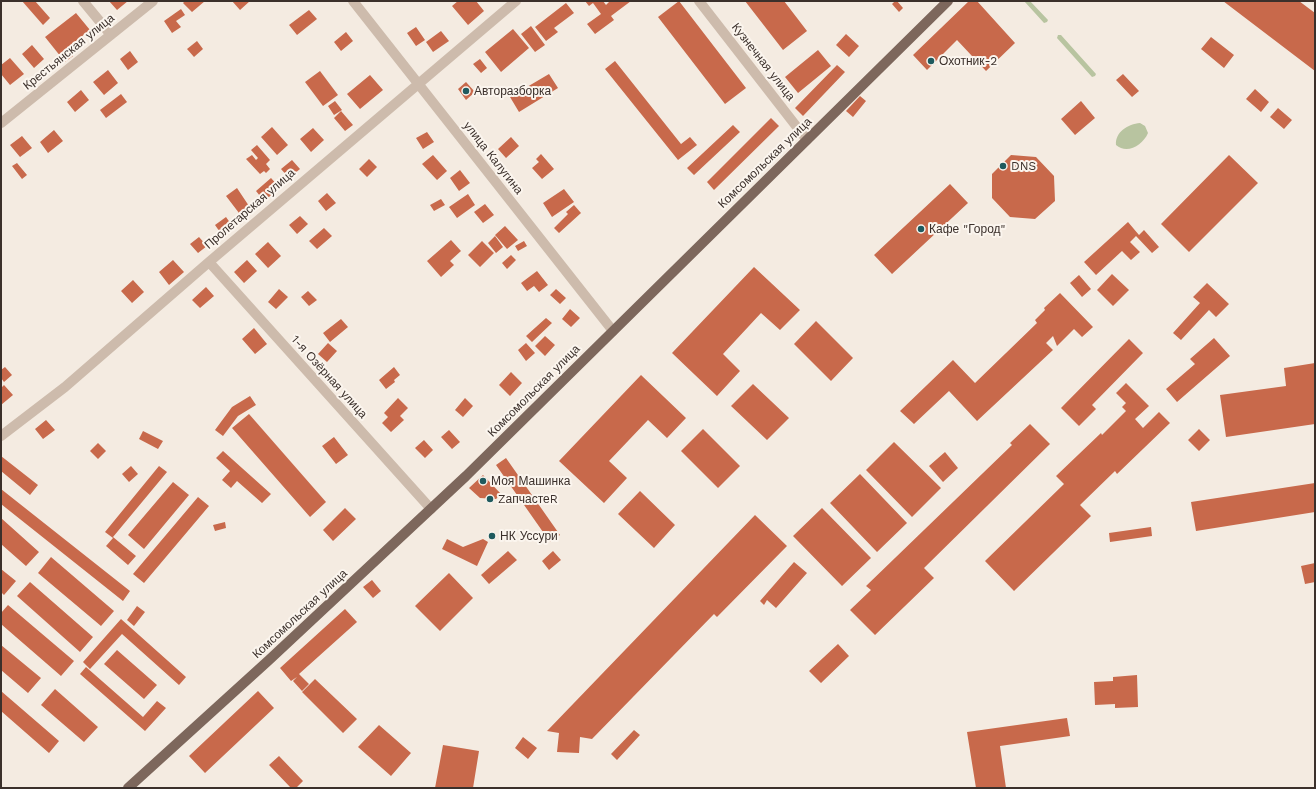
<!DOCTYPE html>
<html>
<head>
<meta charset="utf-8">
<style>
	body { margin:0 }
	#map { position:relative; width:1316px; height:789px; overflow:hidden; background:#f4ebe1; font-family:"Work Sans",sans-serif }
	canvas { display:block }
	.frame { position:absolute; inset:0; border:2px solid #3b302b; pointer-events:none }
</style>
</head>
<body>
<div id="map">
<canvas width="1316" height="789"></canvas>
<div class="frame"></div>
</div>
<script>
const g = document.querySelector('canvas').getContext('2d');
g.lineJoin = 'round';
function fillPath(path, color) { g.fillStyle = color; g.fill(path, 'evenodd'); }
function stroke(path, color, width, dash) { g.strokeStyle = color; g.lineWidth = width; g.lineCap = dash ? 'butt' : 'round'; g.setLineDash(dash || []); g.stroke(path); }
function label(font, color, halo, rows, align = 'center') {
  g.font = font + ' "Work Sans",sans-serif'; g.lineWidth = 4; g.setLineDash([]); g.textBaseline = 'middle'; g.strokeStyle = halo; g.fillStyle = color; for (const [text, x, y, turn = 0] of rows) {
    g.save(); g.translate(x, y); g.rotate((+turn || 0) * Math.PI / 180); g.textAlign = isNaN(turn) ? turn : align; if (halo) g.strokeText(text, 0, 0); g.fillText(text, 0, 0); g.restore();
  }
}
fillPath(new Path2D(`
	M1024,1h6l18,19 -1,2 -3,1z
	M1058,35h3l35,39 -1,2 -3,1 -35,-39z
	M1140,123l5,3 3,7c-5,12 -21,22 -32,12 -1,-13 12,-21 24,-22z`), '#b8c4a0');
fillPath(new Path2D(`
	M22,1h13l15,17 -7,7z
	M109,1h19l-11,9z
	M185,1h20l-13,11 -9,-9z
	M232,1h18l-10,9z
	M458,1h18l8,10 -16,14 -16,-19z
	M585,1h18l3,4 4,-4h21l-20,15 3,4 -19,14 -8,-10 14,-10 -8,-11 -4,3z
	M679,1l67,87 -21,16 -67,-87z
	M745,1h39l23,30 -24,19z
	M895,1h2l6,7 -4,4 -7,-8z
	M969,1h8l38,42 -29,28 -29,-31 -30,30 -14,-15z
	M1223,1h76l16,12v58z
	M566,3l8,10 -20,15 4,4 -12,9 -11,-14z
	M181,9l4,6 -9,6 5,6 -9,6 -8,-12z
	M309,10l8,9 -20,16 -8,-10z
	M76,13l14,17 -23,18 6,8 -8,6 -20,-25z
	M531,26l14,19 -10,7 -14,-18z
	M416,27l9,13 -9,6 -9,-13z
	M513,29l16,19 -28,24 -16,-20z
	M441,31l8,10 -16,11 -7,-10z
	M346,32l7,9 -12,10 -7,-9z
	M846,34l13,12 -10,11 -13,-12z
	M1211,37l23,18 -10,13 -23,-19z
	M197,41l6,8 -9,8 -7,-8z
	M32,45l12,14 -10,9 -12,-14z
	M818,50l13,16 -33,27 -13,-16z
	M130,51l8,11 -10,8 -8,-11z
	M10,58l14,16 -14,11 -9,-11v-9z
	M480,59l7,9 -6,5 -8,-9z
	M615,61l66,83 9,-7 7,8 -19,15 -73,-91z
	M837,65l8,7 -42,44 -8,-8z
	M108,70l10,13 -14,12 -11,-13z
	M320,71l18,24 -15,11 -18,-24z
	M549,74l9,14 -39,24 -9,-15z
	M1123,74l16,17 -7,6 -16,-17z
	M370,75l13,15 -23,19 -13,-15z
	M466,82l9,10 -9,8 -8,-11z
	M1255,89l14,13 -8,10 -15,-13z
	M81,90l8,10 -14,12 -8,-10z
	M121,94l6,8 -21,16 -6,-8z
	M860,96l6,5 -13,16 -7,-6z
	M335,101l7,9 -8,5 -6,-9z
	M1081,101l14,17 -20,17 -14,-16z
	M1278,108l14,12 -8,9 -14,-12z
	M341,111l12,14 -8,6 -11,-13z
	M771,118l8,8 -65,64 -7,-8z
	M733,125l7,7 -46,43 -7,-7z
	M272,127l16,18 -11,10 -16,-18z
	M313,128l11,12 -13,12 -11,-13z
	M54,130l9,11 -15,12 -8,-11z
	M427,132l7,10 -11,7 -7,-11z
	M22,136l10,12 -12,9 -10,-12z
	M511,137l8,9 -13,12 -8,-9z
	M257,145l13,15 -4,4 4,5 -4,4 -2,-2 -4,3 -14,-15 6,-4 4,5 2,-2 -7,-8z
	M541,154l13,15 -12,10 -10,-11 7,-6 -3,-3z
	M433,155l14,16 -10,9 -15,-16z
	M1011,155l25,2 18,19 1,25 -20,18 -25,-2 -18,-19v-24z
	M1229,155l29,28 -69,69 -28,-28z
	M369,159l8,8 -10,10 -8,-8z
	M292,160l8,9 -11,9 -8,-9z
	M17,163l10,12 -5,4 -10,-13z
	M460,170l10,13 -11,8 -9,-13z
	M271,178l9,10 -16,13 -8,-10z
	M950,184l18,19 -76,71 -18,-19z
	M237,188l12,18 -10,7 -13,-17z
	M564,189l10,13 -22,15 -9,-14z
	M327,193l9,10 -10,8 -8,-10z
	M468,194l7,11 -18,13 -8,-11z
	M441,199l4,6 -11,6 -4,-6z
	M485,204l9,11 -11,8 -9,-11z
	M574,205l7,8 -22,20 -5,-5 14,-14 -2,-2z
	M300,216l8,8 -11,10 -8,-9z
	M226,217l7,10 -11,8 -7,-10z
	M1128,222l11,13 5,-5 15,17 -7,6 -16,-17 -6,6 10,10 -9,8 -9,-9 -26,24 -12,-13z
	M505,226l13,14 -11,9 -12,-14z
	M324,228l8,8 -15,13 -8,-8z
	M495,236l8,11 -7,6 -8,-10z
	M199,237l8,9 -9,7 -8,-9z
	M451,240l10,11 -11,10 4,4 -13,12 -14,-16z
	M482,241l12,12 -14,14 -12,-12z
	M524,241l3,5 -9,5 -3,-5z
	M268,242l13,14 -13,12 -13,-14z
	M511,255l5,5 -9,9 -5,-6z
	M173,260l11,12 -15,13 -10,-13z
	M247,260l10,11 -13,12 -10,-11z
	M754,267l46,43 -20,20 -19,-17 -38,41 17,17 -23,25 -45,-43z
	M537,271l11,14 -9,7 -5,-6 -7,5 -6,-8z
	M1112,274l17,16 -16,16 -16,-16z
	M1079,275l12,14 -9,8 -12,-14z
	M133,280l11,12 -12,11 -11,-12z
	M1207,283l22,21 -13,13 -7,-7 -28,30 -8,-7 27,-30 -7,-6z
	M206,287l8,9 -14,12 -8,-8z
	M279,289l9,8 -12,12 -8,-7z
	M556,289l10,9 -6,6 -10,-9z
	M308,291l9,9 -8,6 -8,-9z
	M1060,293l33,34 -11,10 -8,-8 -17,17 -4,-10 -7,7 7,7 -76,71 -28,-30 -35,33 -14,-13 53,-51 22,23 62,-60 -2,-3 10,-10 -1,-2z
	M570,309l10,9 -9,9 -9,-8z
	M546,318l6,5 -20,19 -6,-6z
	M341,319l7,8 -18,15 -7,-9z
	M816,321l37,37 -22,23 -37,-37z
	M254,328l13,16 -12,10 -13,-15z
	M545,336l10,9 -10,11 -10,-10z
	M1214,338l16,18 -53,46 -11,-13 29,-25 -5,-5z
	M1129,339l14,14 -51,52 4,4 -17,17 -18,-18z
	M328,343l9,8 -10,11 -9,-8z
	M526,343l9,10 -9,8 -8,-11z
	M1315,363v61l-89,13 -6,-42 66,-9 -2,-18z
	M5,367l7,8 -8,7 -3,-4v-8z
	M394,367l6,8 -6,5 1,2 -9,7 -7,-9z
	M511,372l11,11 -12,13 -11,-11z
	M641,375l45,43 -19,20 -19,-18 -39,41 18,17 -23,25 -45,-42z
	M1126,383l23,23 -14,13 8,9 16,-16 11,11 -53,51 -2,-3 -35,34 11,11 -77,75 -29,-30 79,-77 -8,-8 45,-43 1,2 24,-24 -4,-4 4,-4 -10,-10z
	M753,384l36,34 -22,22 -36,-34z
	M4,385l9,10 -12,10v-17z
	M250,396l6,9 -18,11 -15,20 -8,-6 17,-23z
	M398,398l10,10 -8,8 4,4 -13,12 -9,-9 6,-6 -4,-4z
	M465,398l8,8 -10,11 -8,-7z
	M249,414l77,88 -16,15 -78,-89z
	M46,420l9,10 -12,9 -8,-10z
	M1030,424l20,20 -126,124 10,10 -59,57 -25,-25 21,-20 -5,-4 146,-141 -2,-2z
	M703,429l37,37 -22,22 -37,-37z
	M1199,429l11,11 -11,11 -11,-11z
	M449,430l11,12 -8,7 -11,-12z
	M143,431l20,10 -5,8 -19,-10z
	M334,437l14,18 -12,9 -14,-18z
	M424,440l9,10 -8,8 -10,-10z
	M894,442l47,46 -29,29 -46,-47z
	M98,443l8,8 -8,8 -8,-8z
	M223,451l48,43 -9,9 -25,-22 -6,7 -9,-8 8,-9 -14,-13z
	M945,452l13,16 -15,14 -14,-16z
	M1,456l37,29 -8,10 -29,-24z
	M506,458l54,77 -10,7 -54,-77z
	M131,466l7,8 -9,8 -7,-8z
	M159,466l8,6 -54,65 23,19 -8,9 -22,-19 7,-8 -8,-6z
	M860,474l47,49 -30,29 -47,-49z
	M483,475l18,19 -5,5 -16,-1 -11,-10z
	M173,482l16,13 -45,54 -16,-14z
	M1315,483v29l-119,19 -5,-29z
	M1,489l129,102 -7,10 -122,-97z
	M640,491l35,34 -21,23 -36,-34z
	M198,497l11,9 -65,77 -11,-9z
	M345,508l11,11 -23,22 -10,-11z
	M822,508l49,50 -29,28 -49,-50z
	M755,515l32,31 -70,71 -3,-3 -122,125 -12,-2 -1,16 -22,-1 2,-19 -12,-2z
	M1,518l38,34 -13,14 -25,-22z
	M225,522l1,6 -11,3 -2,-6z
	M1151,527l1,9 -42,6 -1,-9z
	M447,539l16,8 20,-8 5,3 -11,24 -35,-17z
	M508,551l9,9 -28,24 -8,-9z
	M553,551l8,9 -12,10 -7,-9z
	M51,557l63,54 -13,15 -63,-53z
	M794,562l13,11 -31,35 -9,-8 -3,5 -4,-4z
	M1315,563v19l-10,2 -4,-18z
	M1,569l15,12 -12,14 -3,-3z
	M449,573l24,25 -33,33 -25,-25z
	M372,580l9,11 -8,7 -10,-11z
	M30,582l63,55 -13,15 -63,-56z
	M8,605l66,56 -13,15 -60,-52v-11z
	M137,606l8,6 -11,14 -7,-6z
	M345,609l12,13 -58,52 10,10 -7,7 -9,-10 4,-4 -6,4 -11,-13z
	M121,619l65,58 -7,8 -57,-51 -32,35 -7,-7z
	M838,644l11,12 -28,27 -12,-12z
	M1,645l40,33 -13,15 -27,-23z
	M117,650l40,35 -13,14 -40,-35z
	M86,667l57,50 14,-16 9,7 -21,23 -65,-57z
	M1137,675l1,32 -23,1v-4l-20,1 -1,-23 19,-1v-4z
	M315,679l42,40 -14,14 -41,-41z
	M55,689l43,38 -14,15 -43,-37z
	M1,691l58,50 -10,12 -48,-42z
	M258,691l16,17 -69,65 -16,-17z
	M1067,718l3,18 -70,10 6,42h-30l-9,-56z
	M379,725l32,28 -20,23 -33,-29z
	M634,730l6,5 -23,25 -6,-6z
	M523,737l14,11 -9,11 -13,-11z
	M443,745l36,6 -6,37h-38z
	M279,756l24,25 -7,7h-5l-22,-23z`), '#c8694b');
stroke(new Path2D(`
	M83,1l28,34
	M353,1l260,330
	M699,1l108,139
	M1,123l152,-122
	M209,262l222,247
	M1,436l64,-49 144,-125 307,-261`), '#cdbbac', 10);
stroke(new Path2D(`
	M128,788l141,-128 197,-184 482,-475`), '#7d675c', 10);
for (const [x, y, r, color] of [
	[931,61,4,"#1f5a5e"],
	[466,91,4,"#1f5a5e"],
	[1003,166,4,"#1f5a5e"],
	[921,229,4,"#1f5a5e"],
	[483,481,4,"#1f5a5e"],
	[490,499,4,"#1f5a5e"],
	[492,536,4,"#1f5a5e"]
]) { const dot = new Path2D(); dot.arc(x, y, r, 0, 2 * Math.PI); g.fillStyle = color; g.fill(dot); stroke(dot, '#fbf5ee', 1.5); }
label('12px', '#3b302b', '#fbf5ee', [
	["Крестьянская улица",69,52,-39],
	["Кузнечная улица",763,62,52],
	["улица Калугина",493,158,52],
	["Комсомольская улица",765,163,-44],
	["Пролетарская улица",250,209,-41],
	["1-я Озёрная улица",329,377,48],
	["Комсомольская улица",534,391,-45],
	["Комсомольская улица",300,614,-43]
]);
label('12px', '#3b302b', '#fbf5ee', [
	["Охотник-2",939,61],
	["Авторазборка",474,91],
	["DNS",1011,166],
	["Кафе \"Город\"",929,229],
	["Моя Машинка",491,481],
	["ZапчастеR",498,499],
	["НК Уссури",500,536]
], 'left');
</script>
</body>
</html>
